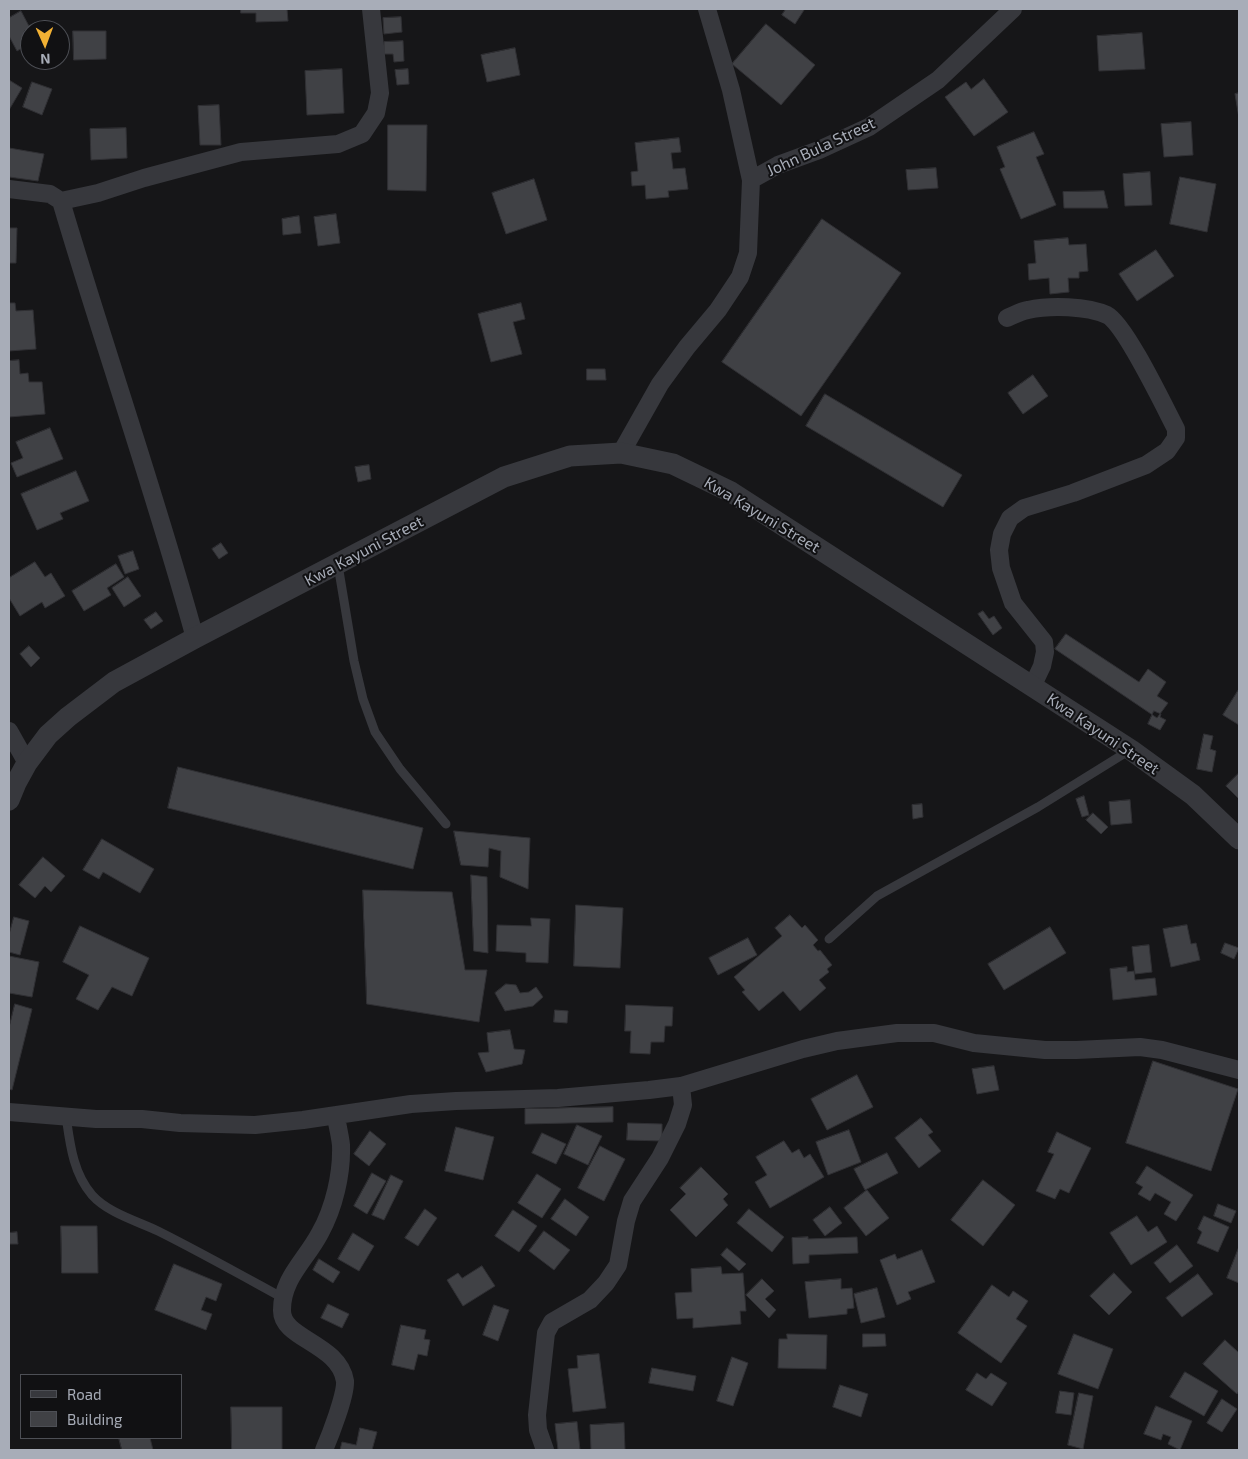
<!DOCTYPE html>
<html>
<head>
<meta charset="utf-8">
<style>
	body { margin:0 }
	#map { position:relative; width:1248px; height:1459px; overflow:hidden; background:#161618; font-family:"Exo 2",sans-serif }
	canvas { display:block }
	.frame { position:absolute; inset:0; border:10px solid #a8adb8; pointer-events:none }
	.legend { position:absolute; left:20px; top:1374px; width:162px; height:65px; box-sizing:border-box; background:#111113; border:1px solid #4d4f55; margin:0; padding:6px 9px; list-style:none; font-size:15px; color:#a8adb8 }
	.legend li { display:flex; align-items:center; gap:10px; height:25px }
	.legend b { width:25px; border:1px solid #4d4f55 }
	.north { position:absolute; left:20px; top:20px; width:50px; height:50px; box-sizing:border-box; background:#111113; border:1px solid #4d4f55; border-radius:50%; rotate:178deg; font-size:14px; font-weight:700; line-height:20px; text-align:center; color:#a8adb8 }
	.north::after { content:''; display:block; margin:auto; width:18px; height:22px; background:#f2b134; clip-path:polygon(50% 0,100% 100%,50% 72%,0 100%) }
</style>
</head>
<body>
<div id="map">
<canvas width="1248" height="1459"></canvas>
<div class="frame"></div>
<ul class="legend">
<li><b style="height:6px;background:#37383d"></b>Road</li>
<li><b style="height:14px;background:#404145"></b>Building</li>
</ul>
<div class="north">N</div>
</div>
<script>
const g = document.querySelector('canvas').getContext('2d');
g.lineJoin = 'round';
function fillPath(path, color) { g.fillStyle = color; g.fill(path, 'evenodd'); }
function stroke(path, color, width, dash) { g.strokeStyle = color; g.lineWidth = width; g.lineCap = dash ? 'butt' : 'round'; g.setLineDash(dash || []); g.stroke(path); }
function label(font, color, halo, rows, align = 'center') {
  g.font = font + ' "Exo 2",sans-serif'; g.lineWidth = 4; g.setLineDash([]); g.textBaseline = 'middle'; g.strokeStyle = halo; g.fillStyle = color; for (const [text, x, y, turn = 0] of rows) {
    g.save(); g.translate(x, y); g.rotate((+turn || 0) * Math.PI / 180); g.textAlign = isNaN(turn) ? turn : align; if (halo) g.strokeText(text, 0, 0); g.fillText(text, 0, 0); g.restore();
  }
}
const building = new Path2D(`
	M241,9h46l1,12 -32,1v-9h-15z
	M786,9h17l1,1 -9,14 -13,-9z
	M21,11l9,17 -6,3 6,12 -13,8 -8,-15v-18z
	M401,17l1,15 -18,2 -1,-16z
	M766,24l49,41 -34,40 -49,-41z
	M73,31h33v28l-32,1z
	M1142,33l3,36 -46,2 -2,-35z
	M403,41l1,20 -10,1 -1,-8h-9v-12z
	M515,48l5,27 -33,7 -6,-27z
	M342,69l2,44 -37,2 -2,-44z
	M408,69l1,15 -12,1 -2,-15z
	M984,79l24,33 -34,24 -29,-39 21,-15 5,7z
	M9,80l13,8 -13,22z
	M32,82l20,7 -10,26 -19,-8z
	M1239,93v25l-4,-24z
	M219,105l2,40h-21l-2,-39z
	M1191,122l2,33 -29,2 -3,-33z
	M388,125h39l-1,66 -38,-1z
	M126,128l1,30 -36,2 -1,-31z
	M1034,132l10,22 -8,3 20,48 -35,14 -21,-50 5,-2 -8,-20z
	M679,138l2,14 -10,1 2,16 12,-1 3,21 -20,2 1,6 -23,2 -1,-14 -13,1 -1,-14 7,-1 -3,-28z
	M9,148l35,6 -6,27 -29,-4z
	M936,168l2,20 -30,2 -2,-20z
	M1150,172l2,33 -27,1 -2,-32z
	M1180,177l36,7 -9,48 -37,-8z
	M534,179l13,41 -41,14 -14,-41z
	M1104,191l4,17h-44l-1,-16z
	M336,214l4,29 -22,3 -4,-29z
	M299,216l2,17 -18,2 -1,-16z
	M822,219l79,54 -100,143 -79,-54z
	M9,228h8l-1,35h-7z
	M1068,238l1,7 17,-1 2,27 -9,1v6h-11l1,14 -19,2 -1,-16 -20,2 -1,-16 8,-1 -2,-22z
	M1156,250l18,26 -37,25 -18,-27z
	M9,303h6l1,8 17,-1 3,39 -27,2z
	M521,303l4,16 -12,3 9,32 -31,8 -13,-48z
	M19,360l1,14 8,-1 1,9h13l3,32 -36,3v-56z
	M587,369h18l1,11h-19z
	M1033,375l15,21 -25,18 -15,-21z
	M825,394l137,81 -19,32 -137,-81z
	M50,428l13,31 -46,18 -6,-14 12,-5 -7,-16z
	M369,465l2,14 -13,3 -3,-15z
	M76,471l13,30 -29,12 3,6 -26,11 -16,-36z
	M221,543l7,10 -9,6 -7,-10z
	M133,551l6,18 -14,5 -7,-18z
	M35,562l10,15 6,-4 14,23 -20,12 -3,-6 -22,14 -11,-18v-20z
	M116,564l8,13 -17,11 4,7 -27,16 -12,-20z
	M128,577l13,19 -17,11 -12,-19z
	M983,611l6,8 5,-3 8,12 -9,7 -15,-21z
	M156,612l7,9 -12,8 -7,-9z
	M1066,634l73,48 9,-13 18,13 -9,14 11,7 -11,15 -102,-69z
	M29,646l11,12 -9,9 -11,-13z
	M1239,689v36l-16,-10z
	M1154,711l7,3 -1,3 6,3 -6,10 -12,-6z
	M1204,734l9,2 -3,13 6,2 -4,21 -15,-3z
	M178,767l245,61 -10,41 -245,-61z
	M1239,773v26l-13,-13z
	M1084,796l5,19 -7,2 -6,-18z
	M1130,800l2,23 -21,2 -2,-23z
	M922,804l1,13 -10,2 -1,-14z
	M1093,813l15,14 -7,7 -15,-14z
	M454,831l76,7 -2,51 -28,-12 1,-26 -12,-3 -1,19 -27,-2z
	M102,839l52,30 -14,24 -37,-21 -4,7 -16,-9z
	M43,857l22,19 -14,16 -6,-6 -10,12 -16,-13z
	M471,875l16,2 1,76 -14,-2z
	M363,890l89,2 13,78h22l-8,52 -112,-18z
	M576,905l47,3 -3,60 -46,-2z
	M790,915l12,13 3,-3 13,15 -5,5 5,6 2,-1 12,15 -5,4 2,3 -10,8 7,8 -26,23 -17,-20 -24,20 -17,-19 3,-2 -11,-13 48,-41 -7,-8z
	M14,917l15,4 -9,34 -11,-3v-17z
	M531,918l19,1 -2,44 -22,-1v-9l-30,-2 1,-26 34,1z
	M1187,925l4,19 5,-1 4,17 -29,7 -8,-38z
	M80,926l69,32 -17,38 -20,-9 -14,23 -22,-11 13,-24 -26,-13z
	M1050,927l16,26 -62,37 -16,-26z
	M748,938l9,17 -39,20 -9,-17z
	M1225,943l14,5 -5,11 -13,-6z
	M1149,945l3,27 -17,2 -3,-27z
	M9,956l30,6 -7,35 -23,-4z
	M1127,967v5l7,-1 1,9 20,-2 2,17 -44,5 -3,-31z
	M506,984l10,1 4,8 9,-1 7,-5 7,10 -10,9 -28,5 -10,-18z
	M15,1004l17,5 -20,81 -3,-1v-61z
	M626,1005l47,2 -1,19h-7l-1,16h-13l-1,12 -20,-1 1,-22h-6z
	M555,1010l13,1 -1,12 -13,-1z
	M510,1030l4,19 11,1 -3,14 -36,8 -8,-19 11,-1 -2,-19z
	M1153,1061l85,28 -27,82 -85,-28z
	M994,1066l5,24 -22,4 -5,-25z
	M857,1075l16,32 -46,23 -16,-31z
	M613,1107v15l-88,2v-15z
	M921,1118l12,14 -5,3 13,16 -22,17 -24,-30z
	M628,1123l34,1v17l-35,-1z
	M577,1125l25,11 -14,29 -24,-11z
	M456,1127l38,10 -11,43 -38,-9z
	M849,1130l12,32 -33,13 -12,-33z
	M370,1131l16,13 -17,22 -15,-12z
	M1057,1132l34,16 -22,45 -9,-4 -5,10 -19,-8 18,-37 -6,-2z
	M542,1133l24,11 -10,20 -24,-11z
	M784,1141l8,12 7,-4 5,9 6,-4 14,23 -54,31 -15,-26 12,-7 -11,-18z
	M600,1146l25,13 -21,42 -26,-13z
	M887,1153l11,20 -33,17 -11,-21z
	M1147,1166l46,29 -17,26 -12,-7 7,-12 -16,-9 -5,8 -12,-7 5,-7 -7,-4z
	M701,1167l27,27 -5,5 5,6 -32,32 -26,-27 16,-16 -6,-6z
	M372,1173l14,8 -19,33 -13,-8z
	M537,1174l24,15 -19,29 -24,-15z
	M391,1175l12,6 -19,39 -12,-5z
	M983,1180l32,25 -32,41 -32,-26z
	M867,1190l22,28 -23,18 -22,-28z
	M565,1199l24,18 -13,19 -25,-17z
	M1218,1204l18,7 -5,12 -17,-7z
	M830,1207l12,16 -17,13 -12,-16z
	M425,1209l12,9 -19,28 -13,-8z
	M749,1209l35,28 -12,15 -35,-29z
	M513,1210l24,16 -18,26 -24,-16z
	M1137,1216l11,16 9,-6 10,16 -36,23 -21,-32z
	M1204,1216l25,11 -11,25 -21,-9 5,-11 -4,-3z
	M61,1226h36l1,47h-36z
	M544,1231l26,19 -16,20 -25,-19z
	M17,1232l1,12h-9v-11z
	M353,1233l21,13 -15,25 -21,-12z
	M808,1237v2l49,-2 1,16 -49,2v8l-16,1 -1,-26z
	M1177,1245l16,21 -23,17 -16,-20z
	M1239,1247v36l-12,-5z
	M727,1248l19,16 -7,7 -18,-16z
	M922,1250l13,32 -27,10 3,7 -14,6 -17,-45 15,-6 2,5z
	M319,1259l21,13 -7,11 -20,-13z
	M174,1264l48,20 -6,17 -10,-4 -5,13 11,4 -6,16 -51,-20z
	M482,1266l13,20 -32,20 -16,-26 11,-7 4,5z
	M721,1267l1,7 21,-1 3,38h-6l1,13 -48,4v-10l-16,1 -2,-26 17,-1 -1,-23z
	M1114,1273l18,19 -23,23 -19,-19z
	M1198,1274l15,20 -31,23 -16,-19z
	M762,1279l12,12 -9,8 11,11 -7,8 -23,-23z
	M841,1279v10l11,-1 2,20 -7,1v5l-38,4 -4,-36z
	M992,1285l17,12 4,-6 15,10 -12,18 11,7 -26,37 -43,-30z
	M877,1288l8,29 -24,6 -7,-29z
	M328,1304l21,10 -7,14 -21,-10z
	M494,1305l15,5 -11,31 -15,-6z
	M401,1325l25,5 -2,9 6,1 -3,16 -9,-2 -4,16 -22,-5z
	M787,1334l40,1 -1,34 -48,-1 1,-29h8z
	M863,1334h22l1,12 -23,1z
	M1074,1334l39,15 -15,40 -40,-15z
	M1225,1340l14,13v38l-2,3 -34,-30z
	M599,1354l7,54 -33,4 -5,-43 10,-1 -1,-12z
	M732,1357l16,6 -15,43 -16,-5z
	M652,1368l44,8 -3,15 -44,-8z
	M1185,1372l33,19 -14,25 -34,-19z
	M977,1373l9,6 5,-6 16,10 -15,23 -26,-16z
	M840,1385l28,9 -7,23 -28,-10z
	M1060,1391l14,2 -3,22 -15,-2z
	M1079,1393l14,3 -10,53 -15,-4z
	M1222,1399l15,10 -15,23 -15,-9z
	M1156,1406l36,15 -12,29 -12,-6 3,-7 -8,-3 -2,6 -17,-6z
	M231,1407h51v43h-50z
	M577,1422l3,28h-22l-3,-26z
	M624,1423l1,27h-34l-1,-25z
	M360,1428l17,4 -5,18h-32l2,-8 14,3z
	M119,1438h31l3,12h-31z`);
fillPath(building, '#404145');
stroke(building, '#303034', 1);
stroke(new Path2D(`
	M338,565l16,96 9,38 12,33 25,37 46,55
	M829,939l48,-43 161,-89 92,-57
	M66,1116c4,28 7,57 26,79 16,18 45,26 66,36 42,21 83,44 125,67`), '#37383d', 9);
stroke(new Path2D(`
	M707,9l24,81 20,90
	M9,189l41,5 11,7c43,146 94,291 134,437
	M61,201l37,-8 46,-15 97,-26 97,-8 24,-10 14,-21 4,-20 -9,-84
	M1007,318c7,-3 14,-7 21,-8 22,-5 59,-4 79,5 18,9 58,93 69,114v9l-9,13 -21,14 -73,28 -49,15 -14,10 -8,16 -3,16 2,18 12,35 31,39 1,10 -3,14 -10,21
	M621,453l39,-69 27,-37 31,-37 22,-33 8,-24 3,-73 27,-15 41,-15 50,-23 69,-47 75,-71
	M9,731l18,32
	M9,1112l87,7h46l38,4 75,2 48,-5 108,-16 45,-3 102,-3 91,-8 32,-4 122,-37 34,-8 60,-8h37l40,10 71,7h31l64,-3 22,3 77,20
	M324,1450c6,-14 22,-55 21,-69 -6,-38 -64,-42 -63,-71 0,-32 24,-50 38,-77 14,-25 22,-59 21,-88 -1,-10 -4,-20 -5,-30
	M545,1450l-7,-20 -1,-15 9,-82 6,-11 38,-22 16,-17 12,-18 8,-44 6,-20 28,-43 17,-34 6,-19 -2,-19`), '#37383d', 18);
stroke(new Path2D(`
	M9,800l7,-17 11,-20 21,-28 20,-18 46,-35 81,-44 309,-161 66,-21 51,-3 52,11 58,28 400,258 62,45 46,44`), '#37383d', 21);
label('16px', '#a8adb8', '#111113', [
	["John Bula Street",821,147,-25],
	["Kwa Kayuni Street",762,515,31],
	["Kwa Kayuni Street",364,551,-28],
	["Kwa Kayuni Street",1103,734,34]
]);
</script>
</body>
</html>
